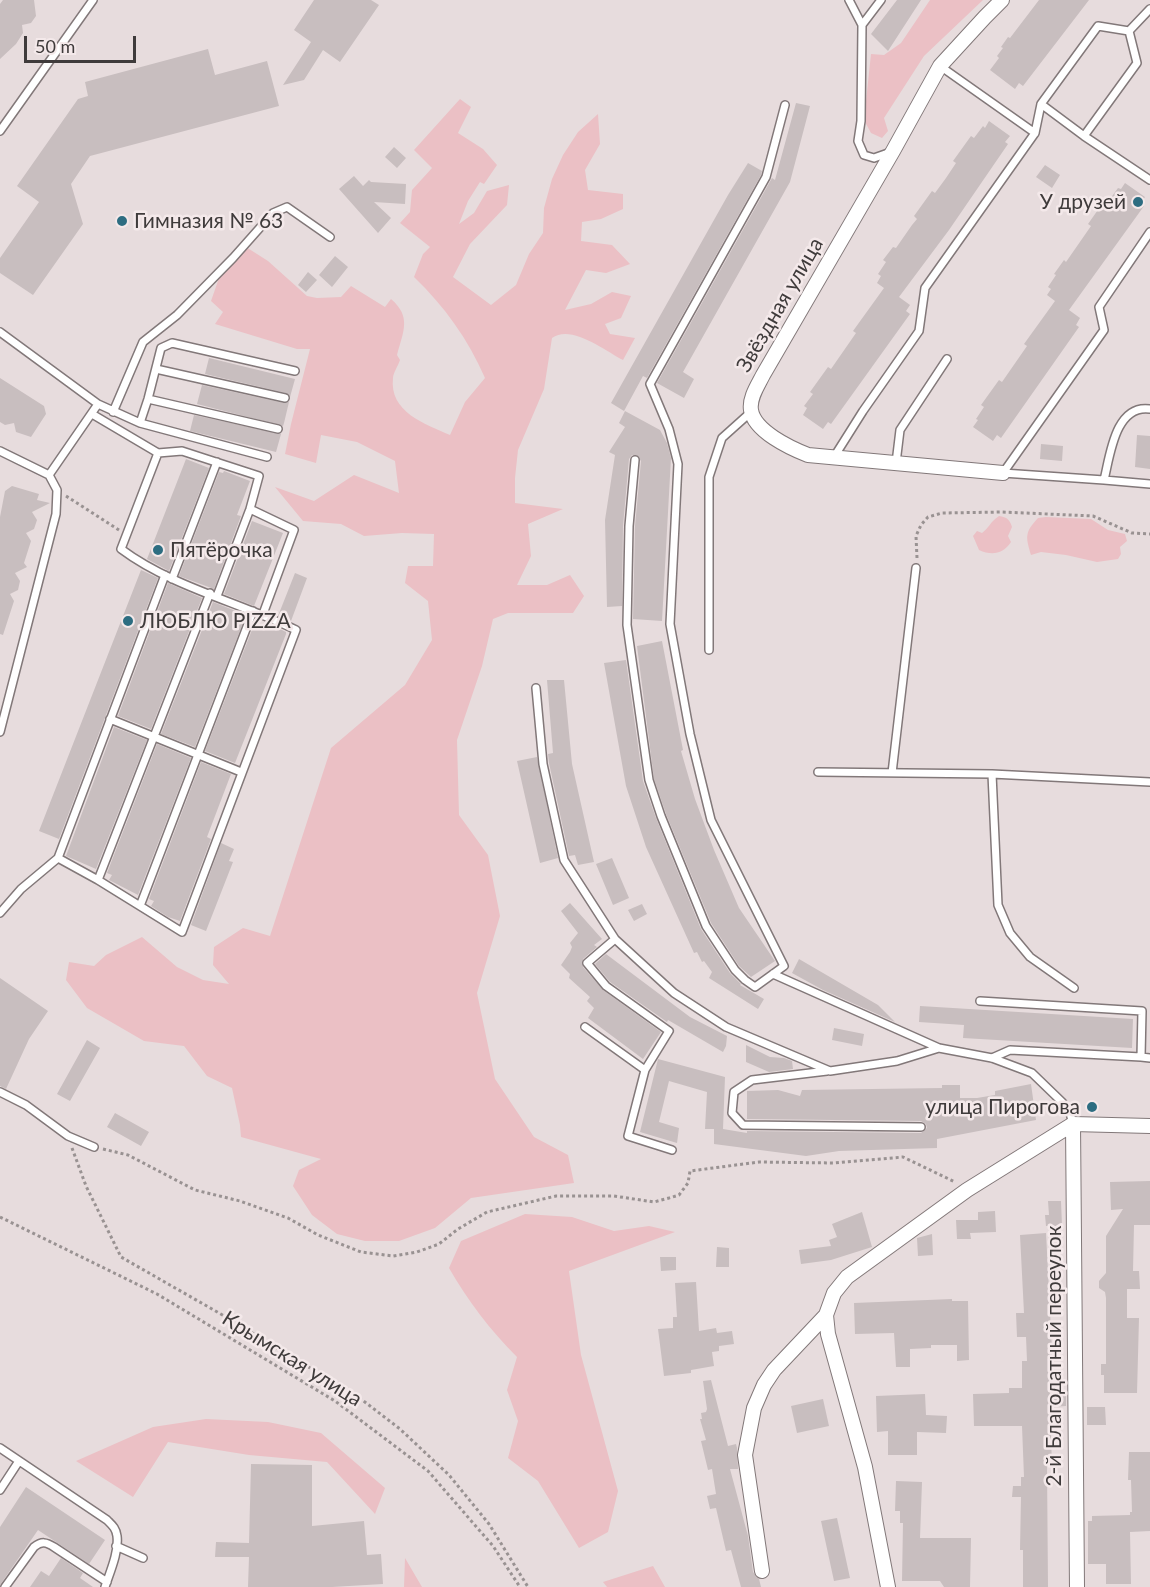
<!DOCTYPE html>
<html>
<head>
<meta charset="utf-8">
<style>
	body { margin:0 }
	#map { position:relative; width:1150px; height:1587px; overflow:hidden; background:#e7dcdd; font-family:Lato,sans-serif }
	canvas { display:block }
	.scale { position:absolute; left:24px; top:36px; width:112px; height:27px; box-sizing:border-box; border:3px solid #3f3b3b; border-top:0; padding-left:8px; font-size:18px; line-height:21px; white-space:nowrap; color:#3f3b3b; -webkit-text-stroke:4px #f4e9ea; paint-order:stroke }
</style>
</head>
<body>
<div id="map">
<canvas width="1150" height="1587"></canvas>
<div class="scale">50 m</div>
</div>
<script>
const g = document.querySelector('canvas').getContext('2d');
g.lineJoin = 'round';
function fillPath(path, color) { g.fillStyle = color; g.fill(path, 'evenodd'); }
function stroke(path, color, width, dash) { g.strokeStyle = color; g.lineWidth = width; g.lineCap = dash ? 'butt' : 'round'; g.setLineDash(dash || []); g.stroke(path); }
function label(font, color, halo, rows, align = 'center') {
  g.font = font + ' Lato,sans-serif'; g.lineWidth = 5; g.setLineDash([]); g.textBaseline = 'middle'; g.strokeStyle = halo; g.fillStyle = color; for (const [text, x, y, turn = 0] of rows) {
    g.save(); g.translate(x, y); g.rotate((+turn || 0) * Math.PI / 180); g.textAlign = isNaN(turn) ? turn : align; if (halo) g.strokeText(text, 0, 0); g.fillText(text, 0, 0); g.restore();
  }
}
fillPath(new Path2D(`
	M930,0h53l-59,56 -40,62 4,13 -6,7 -11,-5 -7,-13 7,-66 13,1 17,-12z
	M460,99l11,8 -13,26 25,16 14,16 -13,19 -4,-2 -12,19 -9,23 15,-11 13,-22 22,-6 -2,20 -37,39 -17,33 38,28 25,-20 13,-31 14,-21 1,-25 8,-29 11,-24 15,-23 20,-18 2,30 -15,26 3,20 35,4v15l-22,10 -19,3 -1,19 31,4 18,19 -24,9 -20,-3 -21,40 26,-6 21,-12 19,4 -10,22 -16,6 5,10 25,4 -12,22c-19,-10 -52,-36 -71,-22l-8,51 -26,61 -3,28v25l48,6 -35,15 3,32 -14,29h30l23,-10 14,21 -11,17h-65l-15,6 -11,47 -25,74 2,75 29,40 12,61 -23,77 18,86 39,58 34,18 6,28 -103,15 -36,30 -36,13h-34l-28,-7 -25,-19 -19,-29 6,-16 22,-11 -80,-22 -1,-12 -8,-37 -25,-12 -23,-30 -40,-5 -57,-33 -21,-28 3,-18 25,4 12,-11 36,-18 35,30 26,13 26,4 -16,-19 1,-18 29,-19 27,8 61,-188 74,-63 27,-45 -4,-39 -23,-18 3,-17h25l1,-32 -32,-1 -38,3 -23,-12 -38,-3 -28,-34 39,14 40,-26 45,18 -4,-32 -38,-19 -36,-7 -5,28 -31,-9 6,-30 19,-75h-13l-82,-25 8,-12 -12,-11 8,-23 27,-31 22,14 39,35 10,2 24,-1 10,-11 34,21 6,-8c21,18 12,33 6,56l3,5c-2,6 -7,13 -7,18 -4,34 32,46 57,57l15,-33 20,-24c-17,-39 -40,-71 -71,-101l9,-23 7,-7 -30,-24 10,-11 2,-22 20,-22 -18,-18z
	M999,516c8,1 11,4 13,11l-4,9 3,6c-8,12 -19,14 -32,8l-6,-14 4,-5 5,2c8,-6 7,-10 17,-17z
	M1046,517l45,2 17,11 17,4 2,7 -7,6 1,7 -3,5 -21,3 -31,-7 -25,-3 -10,3c-5,-18 -7,-22 7,-37z
	M525,1214l47,3 42,14 35,-5 26,6 -106,39 12,84 37,136 -10,41 -29,16 -41,-67 -30,-23 10,-37 -11,-31 10,-33c-27,-27 -49,-56 -68,-89l12,-27z
	M206,1419l62,3 53,11 64,55 -10,26 -48,-52 -78,-7 -81,-13 -35,55 -57,-36 77,-34z
	M405,1558l17,29h-18z
	M653,1566l12,21h-58l-4,-5z`), '#ebc0c5');
fillPath(new Path2D(`
	M3,0h31l2,16 -5,7 -9,2 1,8 -7,11 -16,15v-55z
	M314,0h57l8,5 -39,57 -17,-12 -19,30 -21,5 28,-43 -17,-12z
	M897,0h24l-33,51 -17,-17z
	M1039,0h50l-66,86 -4,-3 -4,6 -25,-19 9,-12 -2,-2 6,-8 -2,-1 7,-10 2,1z
	M208,49l7,26 52,-14 12,45 -189,50 -19,28 12,40 -50,71 -33,-22v-15l39,-56 -22,-16 61,-87 10,-3 -3,-14z
	M796,103l14,3 -20,76 -107,190 11,7 -10,19 -27,-15 115,-205 3,2z
	M989,121l21,15 -5,6 3,2 -59,86 -50,67 11,8 -4,6 4,3 -79,110 -3,-2 -5,7 -20,-14 4,-7 -3,-2 9,-12 -3,-2 18,-25 3,2 25,-36 -3,-2 31,-43 -7,-5 4,-7 -3,-2 8,-12 -3,-2 10,-13 3,1 16,-23 5,-6 -3,-3 18,-25 3,2 11,-15 10,-15 -3,-2 18,-25 3,2 9,-12 2,2z
	M394,147l12,11 -9,10 -12,-11z
	M748,163l14,8 -1,4 -114,203 -4,-2 -19,35 -13,-8 117,-208z
	M1045,165l15,10 -8,13 -16,-11z
	M354,176l9,10 6,-6 2,2 35,2 -1,20 -31,-2 17,16 -13,15 -39,-44z
	M1125,183l20,14 -4,6 3,3 -75,104 11,8 -4,7 3,2 -78,111 -4,-3 -4,6 -20,-14 5,-7 -2,-1 8,-12 -3,-2 18,-25 3,2 25,-36 -3,-2 31,-43 -8,-6 4,-6 -3,-2 8,-12 -2,-1 10,-14 2,2 25,-36 -3,-2 19,-27 3,2 8,-11 3,1z
	M335,256l13,11 -16,20 -13,-12z
	M308,272l9,8 -11,12 -8,-7z
	M209,358l86,21 -5,18 -4,-4 -81,-19z
	M0,378l44,28 2,8 -15,23 -15,-5 -2,-9 -9,2 -5,-3z
	M202,385l82,18 5,-1 -5,21 -1,3 -86,-22z
	M625,411l35,19 7,13 4,15 -9,163 -29,-2 2,-93 6,-65 -5,-6h-4l-3,4 -6,67 -1,80 -15,1 -2,-87 10,-65 -6,-3 16,-25 -6,-4z
	M194,415l87,19 -5,18 -86,-21z
	M1137,435l13,1v33l-15,-2z
	M1041,444l22,2 -1,15 -22,-2z
	M186,459l23,9 -40,103 -22,-12z
	M224,471l26,10 -13,34 4,1 -27,73 -35,-13 40,-104 4,1z
	M12,486l27,8 -2,6 13,3 -18,9 5,8 -3,9 -8,4 5,8 -7,22 3,4 -12,6 5,8 -2,9 -8,4 4,7 -11,34 -3,-1v-117l5,-26z
	M252,521l31,12 -29,73 -30,-12z
	M141,570l17,8 -99,261 -20,-8z
	M295,573l12,5 -16,43 -13,-5z
	M168,583l34,15 -51,131 -33,-13z
	M213,602l33,13 -51,132 -34,-13z
	M255,622l18,7 1,-3 12,6v2l-51,129 -30,-12z
	M662,641l21,109 -2,1 14,48 19,51 25,58 36,53 -24,16 -12,-11 -28,-43 -45,-109 -12,-35 -17,-133z
	M626,660l17,121 13,37 45,111 29,44 11,11 -1,1 24,14 -6,10 -49,-31 3,-6 -8,-11 -2,1 -5,-10 -3,1 -48,-106 -20,-61 -22,-123z
	M547,680h17l8,84 22,98 -16,3 -3,-10 -6,1 -20,-93 -1,-9 5,-1z
	M114,727l33,13 -51,129 -30,-13z
	M157,744l34,14 -53,137 -29,-15 3,-5 -5,-2z
	M537,757l21,101 -18,5 -23,-102z
	M201,762l30,12 -24,63 4,2 -31,82 -12,-4 -17,-11 3,-5 -5,-2z
	M221,843l13,6 -5,12 4,1 -27,69 -15,-6z
	M612,858l17,40 -16,7 -17,-41z
	M570,903l32,36 -8,6 3,2 -14,12v8l20,23 58,42 -18,27 -55,-41 6,-10 -7,-7 3,-4 -21,-19 1,-4 -9,-9 9,-13 2,-5 -2,-4 8,-10 -17,-22z
	M642,904l5,10 -13,7 -6,-11z
	M606,954l84,63 37,19 -1,10 -3,6 -55,-32 -1,2 -57,-40 -15,-18z
	M799,959l79,46 17,17 -72,-32 -31,-17z
	M0,978l48,33 -19,28 -23,50 -6,-3z
	M920,1006l213,13 -1,29 -169,-10 1,-13 -45,-3z
	M834,1028l30,6 -2,12 -30,-6z
	M87,1040l13,8 -30,53 -13,-7z
	M746,1045l24,12 14,1 8,3 1,8 -24,3 -23,-10z
	M658,1059l67,18 -2,52 24,4v-2l174,2 6,-5 -1,-4 -5,-3 -174,-2v-28l31,-1 22,6 2,-6 140,-2v-3h18v13h17l18,-3v-4l36,-7 5,36 -99,19v9l-98,3 -33,5 -92,-12v-15h-9l2,-37 -38,-11 -10,41 20,6 -2,15 -37,-11z
	M115,1113l34,19 -8,14 -34,-19z
	M1150,1181v44h-16l-1,46h6l1,18h-13v29h12l-2,75h-33v-18h-3v-11h5v-66l-1,-6 -6,-4v-7l7,-8v-37l17,-27 -12,1 -1,-28z
	M1048,1201h13l1,25h-16l-1,-11h4z
	M995,1211l1,21 -26,1 1,6h-14l-1,-19h22v-8z
	M862,1212l10,35 -41,13 -30,4 -2,-14 32,-4 -2,-6 8,-3 -5,-13z
	M1046,1233l7,137 -4,1 1,25h16v10l-16,1 2,59h-5l1,121h-25v-37h-3l1,-53h-9l1,-11h8v-9h3l-2,-51h-48l-1,-32 36,-1v-5h13v-27h5l-1,-24h-9l-1,-24h8l-4,-78z
	M932,1234l1,21 -15,1 -1,-18z
	M717,1247l12,1v19h-13z
	M660,1257h16v13l-15,1z
	M696,1282l3,49 17,-3 1,5 15,-2 2,13 -15,2v5l-7,1 2,14 -23,4v3l-27,3 -6,-47 15,-1v-11h4l-2,-34z
	M952,1299v2h16l1,59 -12,1v-16h-26v3l-21,1v18h-14l-2,-34 -39,1 -1,-31z
	M711,1380l17,66 8,-2 1,4 1,21h-8l18,67 5,36 6,7 2,8h-20l-10,-37 -5,1 -10,-43 -6,1 -3,-13 9,-2 -4,-25 -4,1 -7,-29 5,-1 -6,-21h2l-1,-6 5,-1 1,-3 -4,-28z
	M925,1394l1,21 21,1 -1,17 -29,-1v23h-29v-24l-11,1 -1,-36z
	M823,1399l6,27 -32,7 -6,-27z
	M1087,1407h18l1,18h-19z
	M1129,1452h21v79l-20,1 1,52h-25v-20h-18v-43h4v-5l38,-1v-3h2l-1,-32h-3z
	M251,1464l61,1v61l52,-5 3,34 14,-1 2,30 -51,3h-84l1,-30h-34l1,-15 33,1z
	M896,1481l26,1 -2,56h51l-1,49h-26l-4,-6h-38l1,-58h-3v-12h-5z
	M26,1487l79,53 -16,24 -51,-34 -38,55v-58z
	M837,1518l13,60 -16,3 -13,-60z
	M61,1558l22,15 -3,5 13,9h-63l11,-16 8,5z`), '#c8bebf');
const lane = new Path2D(`
	M849,0l13,25
	M881,0l-19,25 -1,96 -3,20 6,14 10,3 17,-6
	M1041,104l43,32 53,-73 -8,-32
	M0,131l93,-131
	M1035,133l6,-29 57,-78 31,5 21,-22
	M1084,136l66,44
	M0,332l98,72 -49,71
	M156,369l129,29
	M148,399l130,30
	M98,404l42,19 127,34
	M113,412l30,-70 34,-27 56,-57 40,-45 14,-6 43,30
	M92,414l66,39 24,-2 77,25 -9,33 -33,87
	M140,423l8,-24 13,-51 11,-5 123,28
	M0,451l49,24 8,15 -1,24 -56,218
	M834,457l29,-46 56,-80 6,-43 110,-155 -95,-67
	M635,460l-6,66 -2,99 22,155 12,36 45,110 29,44 10,10 10,7 29,-21 -73,-146 -21,-86 -20,-110 8,-160 -9,-35 -19,-45 116,-207 19,-72
	M896,463l4,-33 47,-71
	M1003,473l101,-143 -5,-23 51,-75
	M1003,473l101,7c6,-24 11,-76 46,-71
	M1104,480l46,4
	M250,509l44,21 -31,84
	M172,579l45,-117
	M709,650v-173l13,-39 29,-26
	M536,688l7,76 21,96 51,79
	M110,719l131,53
	M818,772l174,2 158,8
	M892,773l24,-205
	M992,774l6,131 12,28 20,24 44,31
	M58,858l40,22 84,52 114,-302c-57,-28 -124,-43 -175,-81l37,-96
	M98,880l112,-287
	M140,906l113,-295
	M0,913l21,-24 37,-31 107,-283
	M773,974l166,74 53,10 40,15 30,29 8,11 3,11
	M980,1001l162,10 -1,46 -131,-7 -18,8
	M585,1027l60,43 -17,66 44,14
	M1141,1057l9,1
	M645,1070l24,-39 -63,-45 -19,-23 28,-24 59,54 52,34 104,44 67,-10 42,-13
	M827,1071l-75,9 -18,12 -2,21 11,12 178,2
	M0,1092l26,13 42,31 26,11
	M0,1448l107,72c5,5 9,8 10,16 2,16 -7,36 -12,51
	M0,1490l19,-29
	M116,1546l27,12
	M5,1587l29,-40c8,-6 12,-5 20,0l53,35`);
const street = new Path2D(`
	M1002,0l-17,17 -45,49 -47,85 -130,224c-5,10 -14,23 -12,35 3,21 39,38 57,45l195,18
	M1073,1124l4,463
	M826,1315l2,19 37,133 23,120
	M762,1571l-17,-116 9,-47 10,-23 10,-15 52,-55 8,-22 13,-16 120,-87 106,-66 77,2`);
stroke(lane, '#827879', 10);
stroke(street, '#827879', 16);
stroke(new Path2D(`
	M66,496l53,34
	M917,558l-1,-22 5,-11 7,-8 14,-4 60,-1 91,4 39,17 18,1
	M72,1148l14,38 35,71 105,60 135,82 39,30 49,46 40,49 39,63
	M103,1149l25,6 67,35 45,11 48,17 30,17 43,17 32,4 24,-4 22,-8 19,-15 29,-17 69,-16h58l40,6 15,-4 10,-3 9,-12 2,-12 69,-9 75,1 69,-6 52,25
	M0,1217l157,77 178,107 93,70 65,75 27,41`), '#999292', 3, [3, 3]);
stroke(lane, '#fff', 7);
stroke(street, '#fff', 14);
for (const [x, y, r, color] of [
	[1138,202,6,"#2d6d81"],
	[122,221,6,"#2d6d81"],
	[158,550,6,"#2d6d81"],
	[128,621,6,"#2d6d81"],
	[1092,1107,6,"#2d6d81"]
]) { const dot = new Path2D(); dot.arc(x, y, r, 0, 2 * Math.PI); g.fillStyle = color; g.fill(dot); stroke(dot, '#f4e9ea', 2); }
label('21px', '#3f3b3b', '#f4e9ea', [
	["У друзей",1126,202,"right"],
	["Гимназия № 63",134,221],
	["Пятёрочка",170,550],
	["ЛЮБЛЮ PIZZA",140,621],
	["улица Пирогова",1080,1107,"right"]
], 'left');
label('21px', '#3f3b3b', '#f4e9ea', [
	["Звёздная улица",780,305,-60],
	["2-й Благодатный переулок",1054,1356,-90],
	["Крымская улица",292,1359,32]
]);
</script>
</body>
</html>
